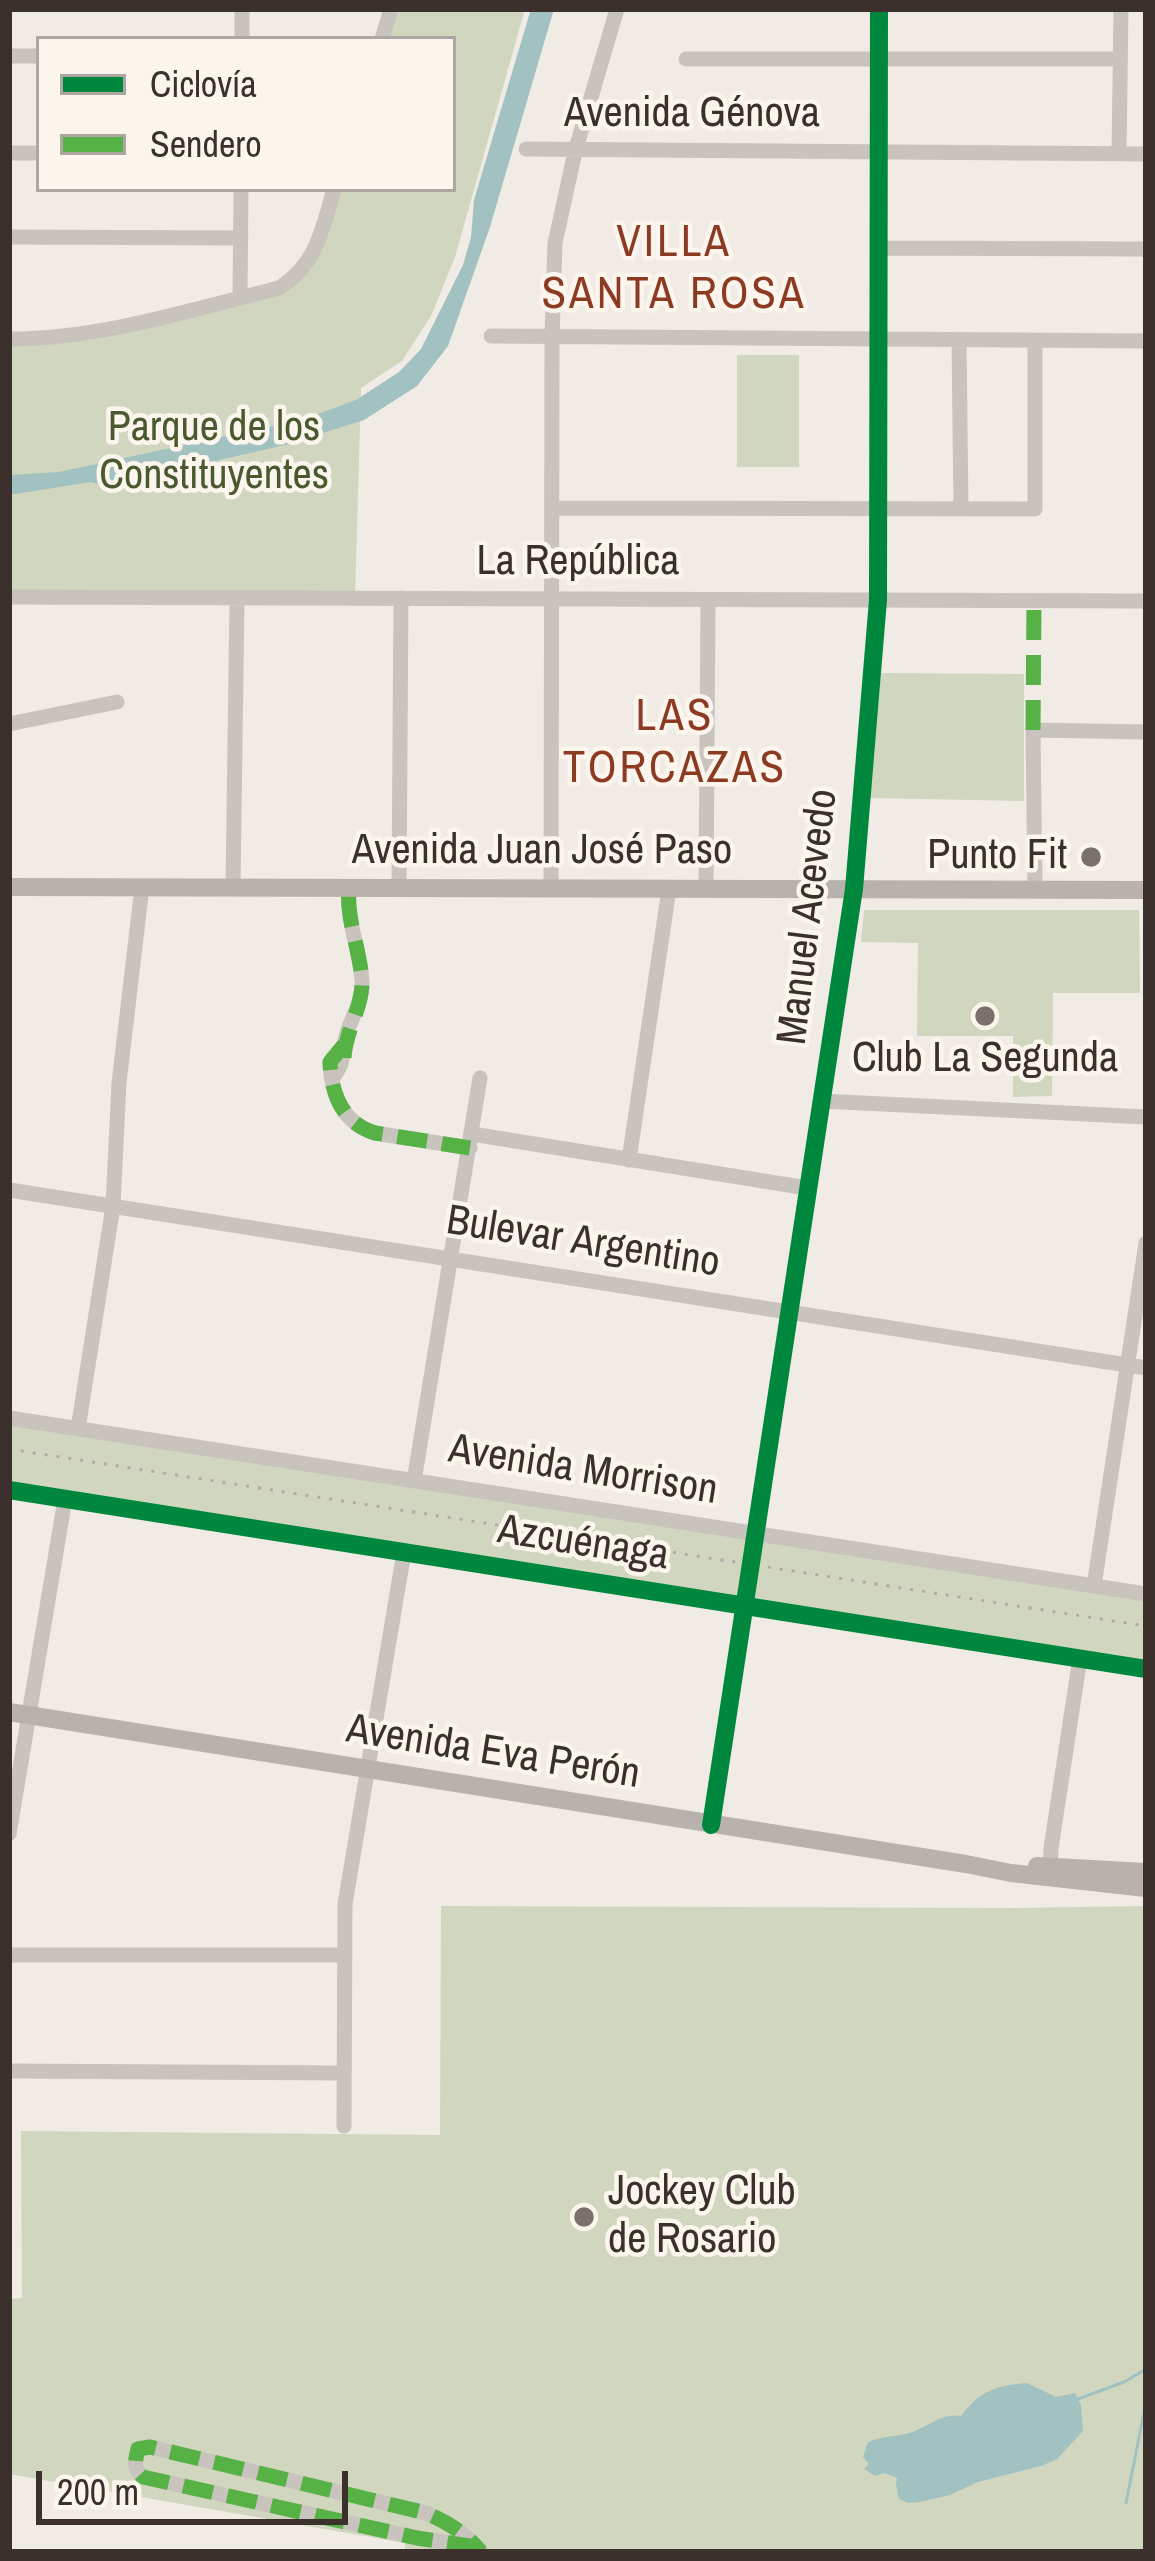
<!DOCTYPE html>
<html>
<head>
<meta charset="utf-8">
<style>
	body { margin:0 }
	#map { position:relative; width:1155px; height:2561px; overflow:hidden; background:#f0ebe5; font-family:"Archivo Narrow",sans-serif }
	canvas { display:block }
	.frame { position:absolute; inset:0; border:12px solid #3b302b; pointer-events:none }
	.legend { position:absolute; left:36px; top:36px; width:420px; height:156px; box-sizing:border-box; background:#fbf5ee; border:3px solid #aea6a0; margin:0; padding:15px 21px; list-style:none; font-size:36px; color:#3b302b }
	.legend li { display:flex; align-items:center; gap:24px; height:60px }
	.legend b { width:60px; border:3px solid #aea6a0 }
	.scale { position:absolute; left:36px; top:2471px; width:312px; height:54px; box-sizing:border-box; border:6px solid #3b302b; border-top:0; padding-left:15px; font-size:36px; line-height:42px; white-space:nowrap; color:#3b302b; -webkit-text-stroke:9px #fbf5ee; paint-order:stroke }
</style>
</head>
<body>
<div id="map">
<canvas width="1155" height="2561"></canvas>
<div class="frame"></div>
<ul class="legend">
<li><b style="height:15px;background:#00873e"></b>Ciclovía</li>
<li><b style="height:15px;background:#57b246"></b>Sendero</li>
</ul>
<div class="scale">200 m</div>
</div>
<script>
const g = document.querySelector('canvas').getContext('2d');
g.lineJoin = 'round';
function fillPath(path, color) { g.fillStyle = color; g.fill(path, 'evenodd'); }
function stroke(path, color, width, dash) { g.strokeStyle = color; g.lineWidth = width; g.lineCap = dash ? 'butt' : 'round'; g.setLineDash(dash || []); g.stroke(path); }
function label(font, color, halo, rows, align = 'center') {
  g.font = font + ' "Archivo Narrow",sans-serif'; g.lineWidth = 9; g.setLineDash([]); g.textBaseline = 'middle'; g.strokeStyle = halo; g.fillStyle = color; for (const [text, x, y, turn = 0] of rows) {
    g.save(); g.translate(x, y); g.rotate((+turn || 0) * Math.PI / 180); g.textAlign = isNaN(turn) ? turn : align; if (halo) g.strokeText(text, 0, 0); g.fillText(text, 0, 0); g.restore();
  }
}
fillPath(new Path2D(`
	M391,9h134l-70,248 -24,59 -29,45 -41,27 -6,210 -346,-1v-258h41l246,-62 38,-88h119v-150h-71z
	M737,355h62v112h-62z
	M881,673l143,1v127l-154,-3z
	M864,910h275l1,83h-87l-1,103 -39,1v-61h-96l1,-93 -57,-1z
	M9,1418l1137,176v75l-1137,-179z
	M441,1906l573,2 132,-2v646h-741v-9l-396,-69v-175l13,-1 -1,-167 419,4z`), '#d1d6bf');
fillPath(new Path2D(`
	M531,9h23l-64,218 -42,119 -31,40 -53,34 -79,25 -179,41 -15,-4 -82,13v-20l50,-3 242,-52 55,-20 43,-28 22,-23 42,-84 8,-28 3,-37z
	M1027,2383l29,14 19,-4 6,12 2,26 -26,28 -16,7 -63,16 -28,13 -30,7 -12,1 -9,-4 -3,-15 1,-6 -12,-5 -10,3 -11,-7 5,-5 -6,-7 5,-15c18,-7 32,-5 47,-11 17,-7 28,-18 46,-15 19,-25 35,-31 66,-33z`), '#a1c2c1');
stroke(new Path2D(`
	M1078,2399l46,-17 22,-13
	M1126,2503l20,-101`), '#a1c2c1', 3);
stroke(new Path2D(`
	M242,39v-30
	M382,39l9,-30
	M9,56h30
	M686,59h434
	M526,149l620,5
	M9,153h30
	M1119,154l2,-145
	M9,237l232,1
	M879,248l267,1
	M240,298l1,-109
	M491,336l655,5
	M9,339c91,0 182,-29 270,-51 38,-24 43,-58 55,-99
	M959,340l2,169
	M552,508l483,1v-169
	M9,597l1137,4
	M9,724l108,-22
	M233,888l4,-290
	M399,888l2,-290
	M551,888l1,-551 3,-94 20,-91 42,-143
	M706,889l2,-289
	M1035,889l-2,-159 113,2
	M344,1045l-14,17c1,31 12,61 45,71l95,15
	M332,1078c11,-12 10,-19 12,-34 4,-22 19,-40 18,-63 -2,-32 -16,-60 -13,-93
	M821,1101l325,16
	M472,1134l335,54
	M629,1160l40,-271
	M9,1190l1137,178
	M9,1418l1137,176
	M78,1429l35,-223 6,-123 23,-196
	M414,1481l66,-403
	M9,1490l1137,179
	M1094,1586l52,-343
	M711,1825l143,-936 24,-289 1,-591
	M9,1834l56,-335
	M1050,1875l1,-27 29,-190
	M9,1955h336
	M9,2071l335,2
	M344,2126l1,-222 59,-352
	M477,2547l-60,-9 -274,-61c-10,-9 -8,-15 -5,-28l12,-2 276,66c23,10 39,20 55,39`), '#c9c3be', 15);
stroke(new Path2D(`
	M9,887l1137,3
	M9,1712l957,152 45,9 135,15
	M1037,1866l109,6`), '#b8b1ad', 18);
stroke(new Path2D(`
	M9,1449l1137,177`), '#b1aca8', 3, [3, 9]);
stroke(new Path2D(`
	M1033,730l1,-130
	M344,1045l-14,17c1,31 12,61 45,71l95,15
	M344,1058c1,-26 18,-49 18,-75 -1,-32 -16,-62 -13,-95
	M477,2547l-60,-9 -274,-61c-10,-9 -8,-15 -5,-28l12,-2 276,66c23,10 39,20 55,39`), '#57b246', 15, [30, 15]);
stroke(new Path2D(`
	M9,1490l1137,179
	M711,1825l143,-936 24,-289 1,-591`), '#00873e', 18);
for (const [x, y, r, color] of [
	[1091,857,12,"#7a716c"],
	[985,1016,12,"#7a716c"],
	[584,2217,12,"#7a716c"]
]) { const dot = new Path2D(); dot.arc(x, y, r, 0, 2 * Math.PI); g.fillStyle = color; g.fill(dot); stroke(dot, '#fbf5ee', 4.5); }
label('42px', '#3b302b', '#fbf5ee', [
	["Avenida Génova",692,115],
	["La República",578,563],
	["Avenida Juan José Paso",542,852],
	["Manuel Acevedo",809,917,-83],
	["Bulevar Argentino",583,1243,9],
	["Avenida Morrison",583,1471,9],
	["Azcuénaga",583,1544,9],
	["Avenida Eva Perón",493,1753,9]
]);
label('42px', '#4a5a2e', '#fbf5ee', [
	["Parque de los",214,429],
	["Constituyentes",214,477]
]);
label('42px', '#3b302b', '#fbf5ee', [
	["Punto Fit",1067,857],
	["Club La Segunda",985,1060,"center"],
	["Jockey Club",608,2193,"left"],
	["de Rosario",608,2241,"left"]
], 'right');
g.letterSpacing = '3px';
label('45px', '#8c3b22', '#fbf5ee', [
	["VILLA",674,244],
	["SANTA ROSA",674,296],
	["LAS",675,718],
	["TORCAZAS",675,770]
]);
g.letterSpacing = '0px';
</script>
</body>
</html>
